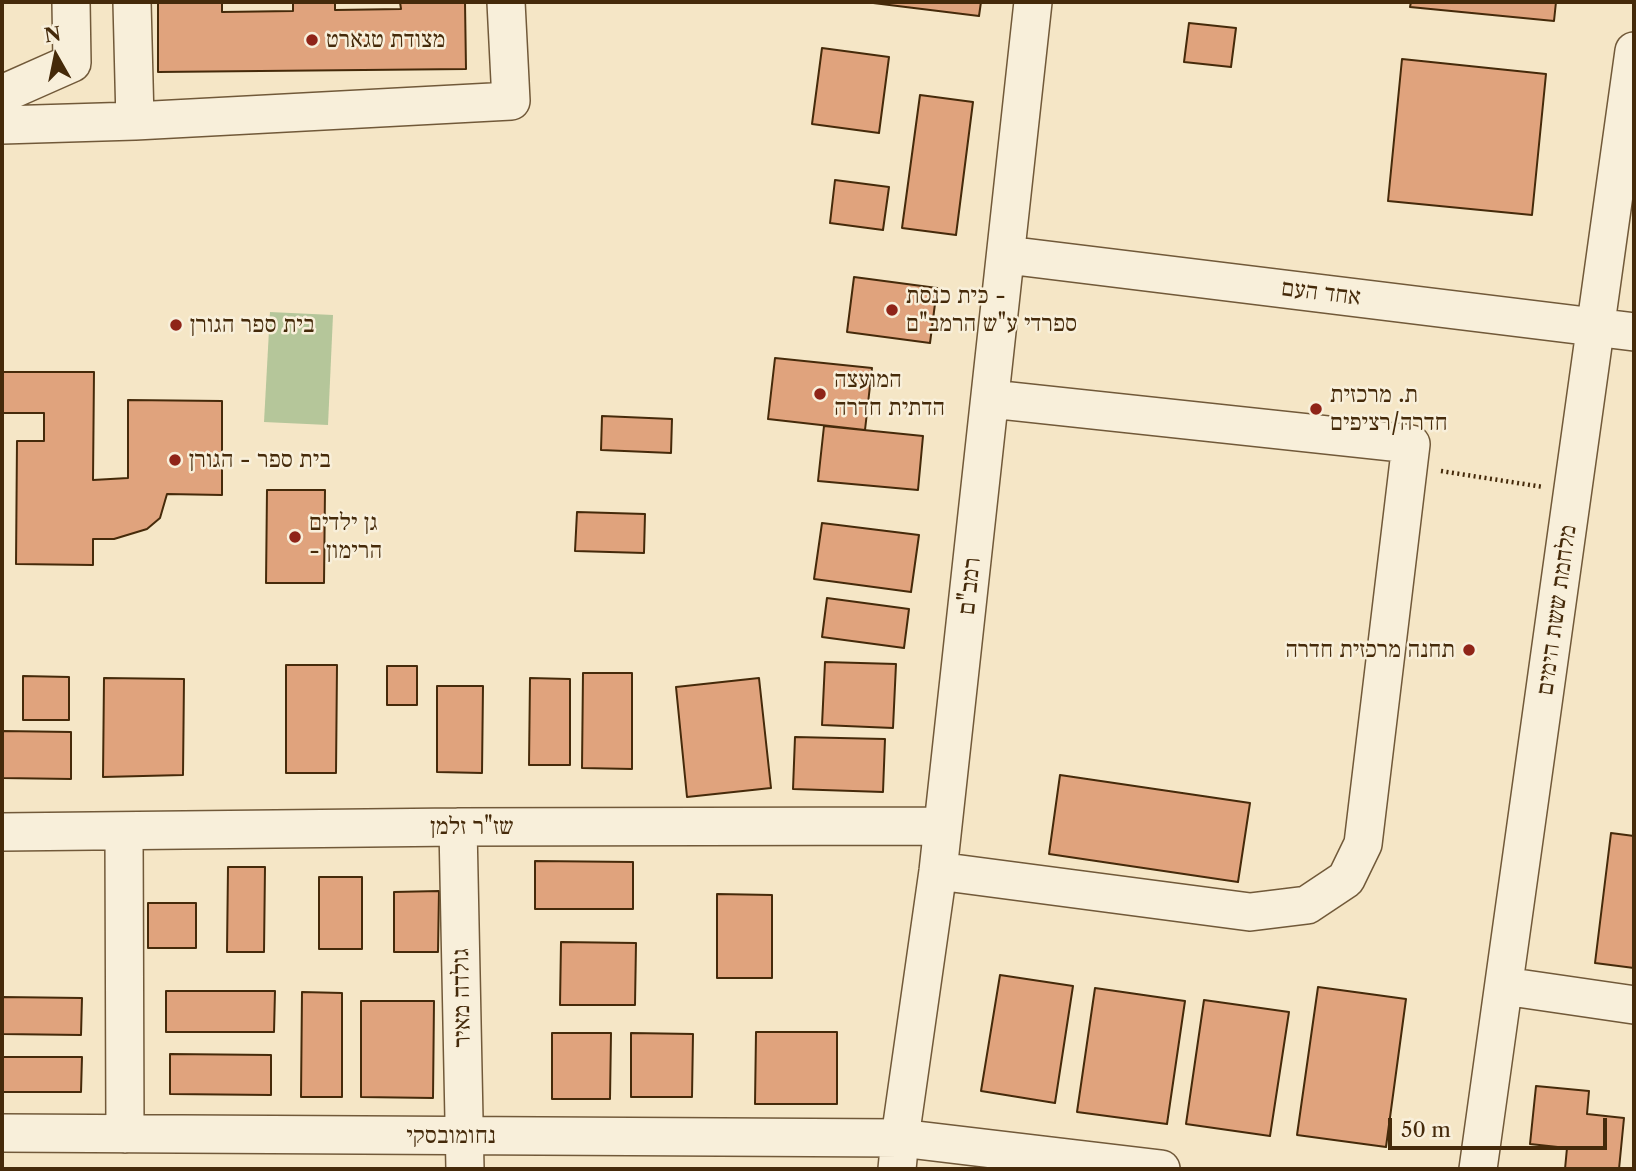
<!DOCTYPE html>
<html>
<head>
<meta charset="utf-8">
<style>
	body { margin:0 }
	#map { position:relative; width:1636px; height:1171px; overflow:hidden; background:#f5e6c6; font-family:"Libre Caslon Text",serif }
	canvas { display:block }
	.frame { position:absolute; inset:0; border:4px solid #452a0a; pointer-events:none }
	.north { position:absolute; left:21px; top:21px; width:70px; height:70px; -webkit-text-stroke:5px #f8efda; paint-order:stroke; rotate:351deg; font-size:19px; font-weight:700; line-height:28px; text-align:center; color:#452a0a }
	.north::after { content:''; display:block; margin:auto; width:24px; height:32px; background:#452a0a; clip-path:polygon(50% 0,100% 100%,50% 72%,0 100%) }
	.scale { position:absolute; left:1388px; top:1118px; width:219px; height:32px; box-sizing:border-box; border:4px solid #452a0a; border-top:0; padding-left:9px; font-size:21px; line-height:24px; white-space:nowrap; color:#452a0a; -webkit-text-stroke:5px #f8efda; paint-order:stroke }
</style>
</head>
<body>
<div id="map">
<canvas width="1636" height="1171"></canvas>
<div class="frame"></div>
<div class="north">N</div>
<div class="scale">50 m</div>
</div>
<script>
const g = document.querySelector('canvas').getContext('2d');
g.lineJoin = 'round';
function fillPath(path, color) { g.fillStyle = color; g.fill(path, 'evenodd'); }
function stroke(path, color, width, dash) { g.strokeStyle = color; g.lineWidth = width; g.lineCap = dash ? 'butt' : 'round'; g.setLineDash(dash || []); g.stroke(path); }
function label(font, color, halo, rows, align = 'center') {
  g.font = font + ' "Libre Caslon Text","Frank Ruhl Libre",serif'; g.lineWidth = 5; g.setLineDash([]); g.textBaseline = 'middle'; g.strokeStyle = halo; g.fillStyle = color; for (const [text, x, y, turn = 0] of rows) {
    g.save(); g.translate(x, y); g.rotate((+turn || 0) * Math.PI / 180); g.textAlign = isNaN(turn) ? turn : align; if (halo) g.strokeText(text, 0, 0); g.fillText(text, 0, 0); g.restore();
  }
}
fillPath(new Path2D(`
	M270,312l63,3 -5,110 -64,-3z`), '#b5c69a');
const building = new Path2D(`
	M158,2h64v10l71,-1v-9h42v8l66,-1 -1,-7h65l1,67 -308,3z
	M865,2h116l-2,14z
	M1411,2h145l-2,19 -144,-14z
	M1189,23l47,5 -5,39 -47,-5z
	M822,48l67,9 -10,76 -67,-9z
	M1402,59l144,15 -14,141 -144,-14z
	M920,95l53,7 -17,133 -54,-7z
	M835,180l54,7 -6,43 -53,-7z
	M854,277l83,11 -7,55 -83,-11z
	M775,358l97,10 -7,62 -97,-11z
	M2,372h92l-1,108 35,-2v-78l94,1v94l-55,-1 -7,24 -13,11 -33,10h-21v26l-77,-1 1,-123h27v-28h-42z
	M602,416l70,3 -1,34 -70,-3z
	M824,426l99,10 -5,54 -100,-9z
	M267,490h58l-1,93h-58z
	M577,512l68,2 -1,39 -69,-2z
	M822,523l97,12 -8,57 -97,-13z
	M827,598l82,11 -5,39 -82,-11z
	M825,662l71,2 -3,64 -71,-3z
	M286,665h51l-1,108h-50z
	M387,666h30v39h-30z
	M583,673h49v96l-50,-1z
	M23,676l46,1v43h-46z
	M104,678l80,1 -1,96 -80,2z
	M530,678l40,1v86h-41z
	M759,678l12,110 -84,9 -11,-110z
	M437,686h46l-1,87 -45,-1z
	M2,731l69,1v47l-69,-1z
	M795,737l90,2 -2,53 -90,-3z
	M1060,775l190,28 -12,79 -189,-28z
	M1611,833l23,3v132l-39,-5z
	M535,861l98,1v47h-98z
	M228,867h37l-1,85h-37z
	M319,877h43v72h-43z
	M439,891l-1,61h-44v-60z
	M717,894l55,1v83h-55z
	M148,903h48v45h-48z
	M561,942l75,1 -1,62h-75z
	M1000,975l73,11 -18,117 -74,-12z
	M1318,987l88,12 -20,148 -89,-12z
	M1095,988l90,13 -18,123 -90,-12z
	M166,991h109l-1,41h-108z
	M302,992l40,1v104h-41z
	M2,997l80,1 -1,37 -79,-1z
	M1204,1000l85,12 -19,124 -84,-12z
	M361,1001h73l-1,97 -72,-1z
	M756,1032h81v72h-82z
	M552,1033h59l-1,66h-58z
	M631,1033l62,1 -1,63h-61z
	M170,1054l101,1v40l-101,-1z
	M2,1057h80l-1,35h-79z
	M1536,1086l53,5 -2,23 37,4 -5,51h-54l2,-21 -37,-4z`);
fillPath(building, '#e0a37d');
stroke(building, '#452a0a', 2);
const minor = new Path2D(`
	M132,2l3,119
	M2,94l70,-31 -1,-61
	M2,125l133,-4 376,-20 -5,-99
	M1007,255l627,77
	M458,827l7,342
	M124,831l1,303
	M2,832l456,-5 485,-1
	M938,871l312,41 57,-7 39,-26 17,-35 48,-400 -420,-45
	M1504,986l130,19
	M2,1133l898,5 261,31
	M897,1169l3,-31 38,-267 95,-869
	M1478,1169l156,-1118`);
stroke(minor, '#715939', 40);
stroke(new Path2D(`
	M1441,471l102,16`), '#452a0a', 4.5, [2, 3.5]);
stroke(minor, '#f8efda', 37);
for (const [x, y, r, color] of [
	[312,40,7,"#8f2418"],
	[892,310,7,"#8f2418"],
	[176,325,7,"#8f2418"],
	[820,394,7,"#8f2418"],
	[1316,409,7,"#8f2418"],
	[175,460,7,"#8f2418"],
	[295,537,7,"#8f2418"],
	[1469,650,7,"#8f2418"]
]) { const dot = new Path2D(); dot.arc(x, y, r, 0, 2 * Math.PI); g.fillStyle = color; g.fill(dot); stroke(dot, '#f8efda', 2.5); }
label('24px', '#452a0a', '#f8efda', [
	["מצודת טגארט",326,40],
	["כית כנסת -",906,296],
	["ספרדי ע\"ש הרמב\"ם",906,324],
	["בית ספר הגורן",190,325],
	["המועצה",834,380],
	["הדתית חדרה",834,408],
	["ת. מרכזית",1330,395],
	["חדרה/רציפים",1330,423],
	["בית ספר - הגורן",189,460],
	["גן ילדים",309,523],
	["- הרימון",309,551],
	["תחנה מרכזית חדרה",1455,650,"right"]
], 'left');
label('24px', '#452a0a', '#f8efda', [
	["אחד העם",1321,293,7],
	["רמב\"ם",970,586,-84],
	["מלחמת ששת הימים",1557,610,-82],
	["שז\"ר זלמן",472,827],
	["גולדה מאיר",462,998,-91],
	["נחומובסקי",451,1136]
]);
</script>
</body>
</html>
